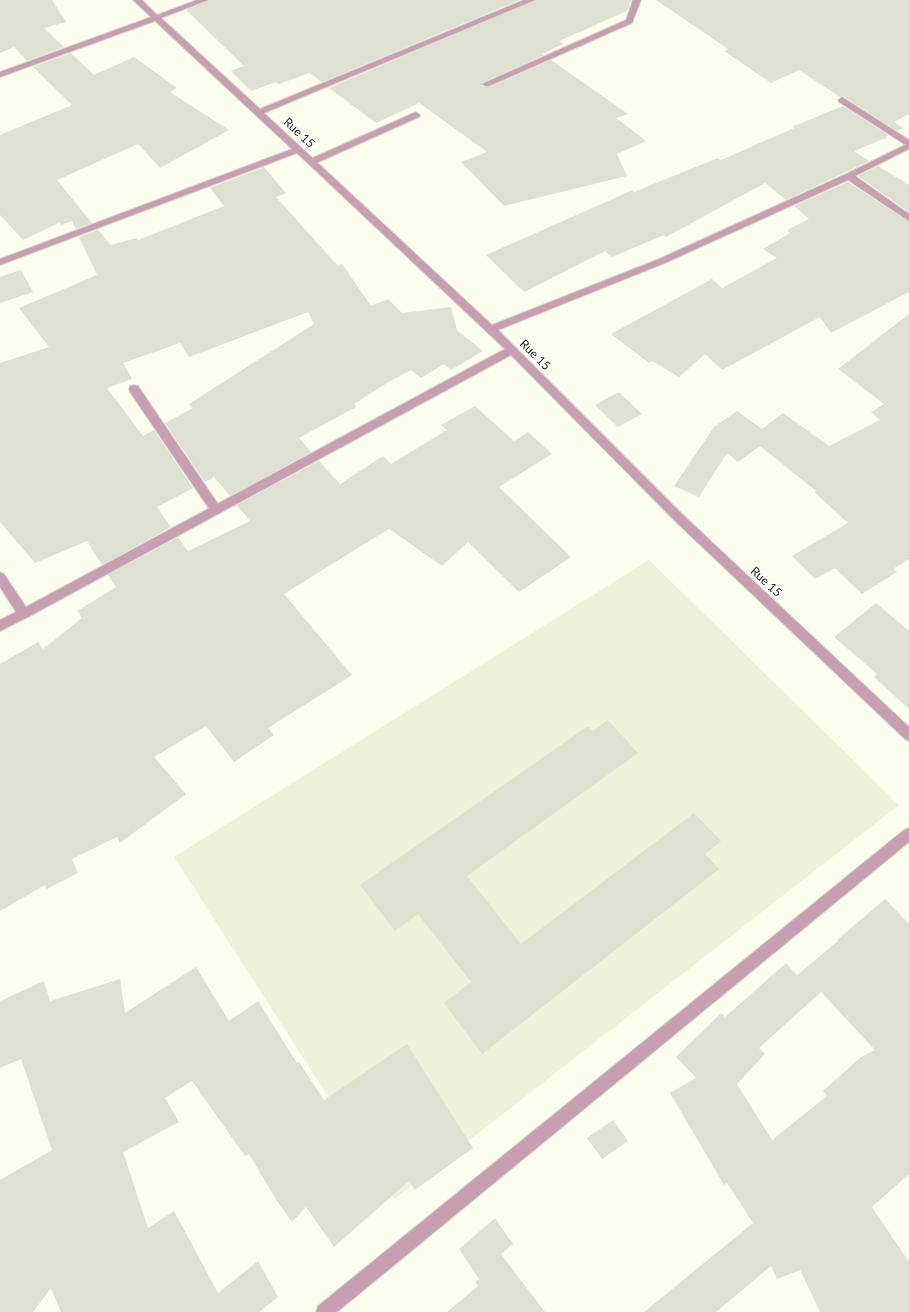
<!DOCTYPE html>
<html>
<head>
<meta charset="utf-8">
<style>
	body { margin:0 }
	canvas { display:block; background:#fbfeed }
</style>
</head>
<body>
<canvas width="909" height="1312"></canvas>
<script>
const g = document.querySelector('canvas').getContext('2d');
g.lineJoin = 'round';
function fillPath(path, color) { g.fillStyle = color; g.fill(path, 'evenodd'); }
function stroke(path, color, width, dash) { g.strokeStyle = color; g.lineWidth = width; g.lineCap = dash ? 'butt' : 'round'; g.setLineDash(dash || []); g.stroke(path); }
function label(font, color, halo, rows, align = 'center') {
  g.font = font + ' Lato,sans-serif'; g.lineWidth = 3; g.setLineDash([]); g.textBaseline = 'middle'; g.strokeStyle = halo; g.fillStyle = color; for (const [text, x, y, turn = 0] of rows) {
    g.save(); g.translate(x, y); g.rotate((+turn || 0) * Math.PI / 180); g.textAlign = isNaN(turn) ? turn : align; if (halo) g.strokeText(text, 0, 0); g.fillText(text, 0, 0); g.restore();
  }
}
fillPath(new Path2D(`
	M649,560l250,245 -505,394 -220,-342z`), '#eef2da');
fillPath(new Path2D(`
	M0,0h52l14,22 -22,6 20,19 -37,14 -13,-14 -14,6z
	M209,0h311l-198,82 -13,-9 -30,11 -3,-2 -25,9 -20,-20 13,-5 -58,-56z
	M536,0h95l-4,11 -68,30 4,3 -21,10 2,1 -63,28v2l4,2h5l61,-27 77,54 -12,4 30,23 -29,13 10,22 -123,30 -43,-44 26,-10 -68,-49 -43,20 -47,-35z
	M656,0h253v114l-15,8 9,6 -6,3 -54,-35 -3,1 -41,-27 -28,13 -47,-32 4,-2z
	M71,53l23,22 40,-18 43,31 -7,4 59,38 -69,38 -22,-24 -81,36 35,43 -16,6 -4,-8 -11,4 -2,-2 -36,17 -23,-25v-80l72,-30 -39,-38z
	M843,106l45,29 -2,1 2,1 -34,14 15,10 -83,39 -21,-17 -99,54 -2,-2 -52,22 -7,-6 -81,41 -38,-37 147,-65 1,2 84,-34 3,2 73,-32 -2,-1z
	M878,166l31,19v27l-51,-36z
	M264,167l22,26 -10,4 62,69 4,-2 29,42 17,-7 14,14 49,-6 6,23 26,21 -32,19 -7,-6 -23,14 -10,-8 -24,13 -33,21 2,3 -57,31 12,14 -81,44 -16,-19 -9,5 -40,-59 28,-15 -4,-4 125,-80 -6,-12 -119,45 -9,-14 -57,20 9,16 -25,9 36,48 11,-6 39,58 -36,19 14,20 -69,38 -15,-24 -52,22 -35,-41v-159l49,-16 -30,-39 78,-33 -18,-38 19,-7 13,15 26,-7 1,2 86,-34 -14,-18z
	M848,182l61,40v70l-78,41 -11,-16 -98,53 -17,-16 -26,23 -27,-16 -3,2 -38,-29 101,-55 10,9 55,-30 -14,-9 27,-16 -3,-3 22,-11 -15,-13z
	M21,270l12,22 -33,11v-26z
	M909,314v245l-16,10 4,3 -35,22 -27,-26 -20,11 -23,-23 56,-33 -34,-31 2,-1 -56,-45 -22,16 -11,-9 -28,44 -25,-11 40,-59 23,-16 25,18 21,-16 46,33 51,-26 -9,-8 13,-8 -46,-35z
	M619,392l23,22 -24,13 -23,-22z
	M475,406l39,35 14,-9 24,22 -53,33 72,70 -52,35 -51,-50 -26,24 -53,-37 -36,22 -69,43 68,81 -84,53 6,7 -40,27 -28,-36 -52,31 32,37 -66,49 -3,-6 -45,22 6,14 -31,16 -2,-4 -45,26v-247l38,-22 5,7 39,-31 -5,-7 39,-24 -8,-12 70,-38 10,14 62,-30 -13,-16 82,-44 21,23 43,-28 8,8 56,-34 -6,-5z
	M876,603l33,28v78l-35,-32 3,-3 -43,-37z
	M608,720l30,33 -171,123 54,68 173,-131 27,28 -16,13 14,15 -237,185 -38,-51 27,-21 -53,-68 -23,17 -35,-46 228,-159 5,5z
	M885,899l24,25v250l-37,33 37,55v50h-89l-20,-42 -23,9 -6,-13 -55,46h-72l109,-89 -26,-40 -3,2 -54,-92 26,-15 -20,-21 45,-44 4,4 61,-54 11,12 41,-34 -1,-1zM821,992l54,58 -14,7 -38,34 4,5 -55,44 -35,-56 28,-30 -6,-6z
	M196,967l33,54 29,-20 39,62 2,-1 25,38 83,-56 66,104 -58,42 -6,-9 -75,66 -28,-40 -14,15 -15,-21 -28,-47 -4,2 -53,-75 -27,17 14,24 -56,30 25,76 26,-17 44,82 40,-32 20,36 -19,15h-198l-10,-24 -18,24h-33v-132l52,-30 -31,-91 -21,9v-67l44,-20 6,20 70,-22 5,34z
	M613,1120l15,21 -26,18 -15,-21z
	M495,1218l18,26 -12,10 44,58h-98l31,-26 -3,-4 4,-3 -20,-30z`), '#dee0d1');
const lane = new Path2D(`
	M842,97l67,43v7l-70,-45 -1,-2z
	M416,112l4,3 -1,2 -105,47 -3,1 -4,-3 1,-2z
	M134,385l4,1 82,121 2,3 -2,3 -4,1 -4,-1 -82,-121 -1,-3 1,-3z`);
const street = new Path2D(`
	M133,0h9l15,15 40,-15h11l-47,18 99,91 264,-109h11l-271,113 228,212 167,-66 187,-85 63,-31v6l-54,27 54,38v7l-61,-41 -183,83 -167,67 184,184 227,213v14l-4,-2 -231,-219 -163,-165 -483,262 -28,14v-11l16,-8 -16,-25v-15l4,2 22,33 479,-258 -208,-196 -297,112v-6l292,-110 -137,-128 -155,56v-5l151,-55z
	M633,0h8l-9,23 -143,63h-3l-4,-2 144,-64z
	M909,828v14l-572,470h-21l2,-6 586,-476z`);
stroke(lane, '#d8dbcc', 2);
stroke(street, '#d8dbcc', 2);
fillPath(lane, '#c89eb3');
fillPath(street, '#c89eb3');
label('12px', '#22231e', '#fff', [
	["Rue 15",299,133,43],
	["Rue 15",535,355,45],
	["Rue 15",766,582,43]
]);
</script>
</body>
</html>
